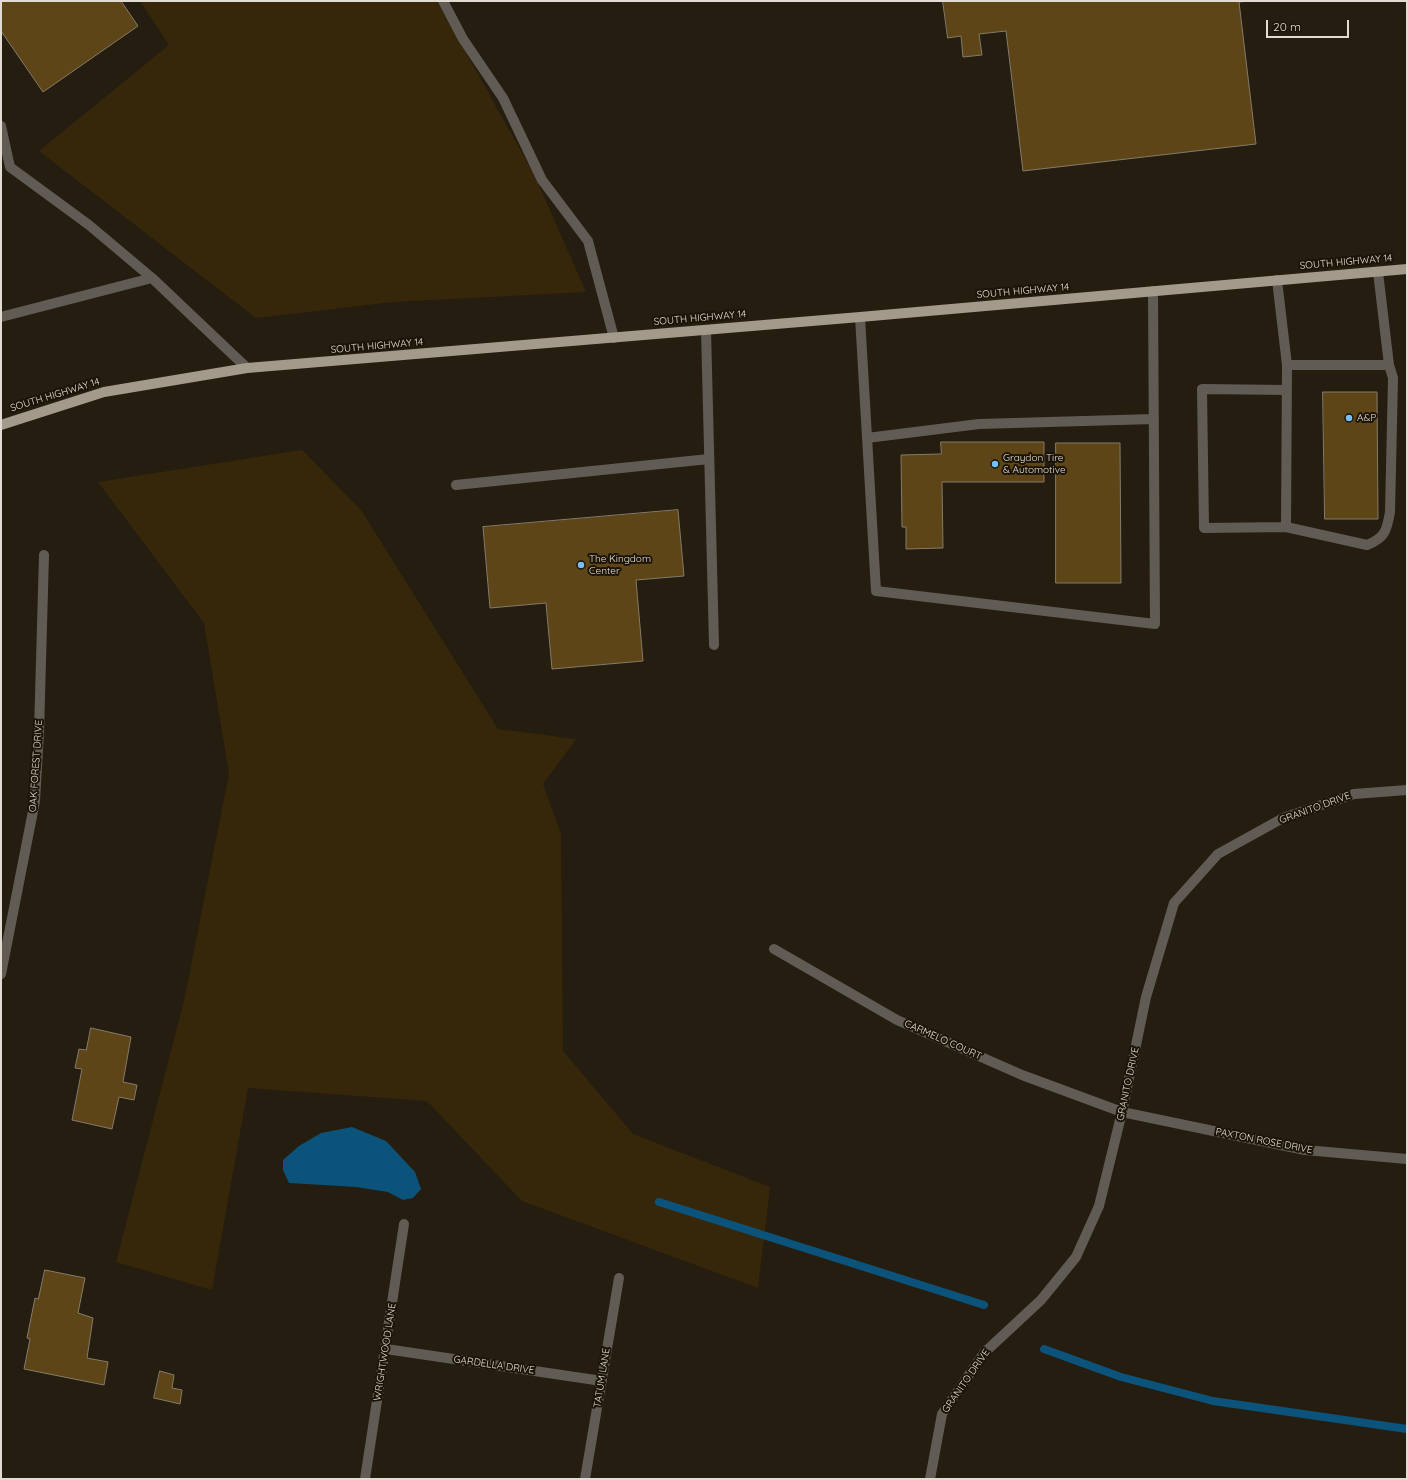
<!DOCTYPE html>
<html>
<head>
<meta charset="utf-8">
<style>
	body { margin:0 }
	#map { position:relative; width:1408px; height:1480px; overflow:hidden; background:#251d0f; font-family:Quicksand,sans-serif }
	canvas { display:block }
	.frame { position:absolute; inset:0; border:2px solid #e1dbd2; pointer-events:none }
	.scale { position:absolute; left:1266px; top:20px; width:83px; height:18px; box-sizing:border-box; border:2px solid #e1dbd2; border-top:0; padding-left:5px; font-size:12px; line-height:14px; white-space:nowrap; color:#e1dbd2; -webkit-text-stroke:3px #1b1407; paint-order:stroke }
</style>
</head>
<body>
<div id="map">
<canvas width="1408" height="1480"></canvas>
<div class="frame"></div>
<div class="scale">20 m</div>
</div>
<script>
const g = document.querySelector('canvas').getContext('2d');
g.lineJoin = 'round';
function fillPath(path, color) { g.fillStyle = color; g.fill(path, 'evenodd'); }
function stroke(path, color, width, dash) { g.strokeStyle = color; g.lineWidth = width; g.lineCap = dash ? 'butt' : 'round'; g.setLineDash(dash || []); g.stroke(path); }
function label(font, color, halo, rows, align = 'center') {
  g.font = font + ' Quicksand,sans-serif'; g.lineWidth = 4; g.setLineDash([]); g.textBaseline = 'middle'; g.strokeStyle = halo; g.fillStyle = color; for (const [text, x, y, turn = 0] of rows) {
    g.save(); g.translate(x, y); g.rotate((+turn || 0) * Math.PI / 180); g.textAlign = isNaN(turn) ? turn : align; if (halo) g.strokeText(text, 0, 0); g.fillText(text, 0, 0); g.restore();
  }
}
fillPath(new Path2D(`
	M140,1h297l98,175 51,116 -193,10 -137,16 -217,-167 130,-106z
	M302,450l59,60 137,219 78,10 -33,45 18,50 2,217 70,83 137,53 -12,101 -236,-87 -95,-100 -179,-13 -36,202 -96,-28 68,-261 45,-227 -25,-151 -106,-141z`), '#36270a');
fillPath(new Path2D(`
	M352,1127l34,14 29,31 6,17 -8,9 -10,2 -15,-8 -32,-5 -67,-4 -6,-13v-10l16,-14 22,-13z`), '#0c537b');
stroke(new Path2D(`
	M659,1202l325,103
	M1044,1349l77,28 92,24 194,28`), '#0c537b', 8);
const building = new Path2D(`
	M1,1h120l17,25 -95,66 -42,-61z
	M943,1h308l-12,1 17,142 -233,27 -17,-140 -27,3 3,21 -19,2 -2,-21 -13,2z
	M1323,392h54l1,127h-53z
	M941,442h103v40h-102l1,66 -37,1v-22h-4l-1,-72 40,-1z
	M1056,443h64l1,140h-65z
	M678,510l6,66 -48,4 7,81 -91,8 -6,-66 -56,5 -7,-81z
	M91,1028l40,9 -8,45 14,3 -3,15 -15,-3 -7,32 -40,-9 10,-51 -7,-1 4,-19 7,1z
	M45,1270l40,8 -7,35 15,5 -6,40 21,4 -4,23 -80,-16 6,-30 -3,-1 8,-40 3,1z
	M160,1371l14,4 -2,13 10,2 -2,14 -26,-6z`);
fillPath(building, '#5d4518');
stroke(building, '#857b6b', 1);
stroke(new Path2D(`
	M443,1l20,38 40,59 39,82 46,61 26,97
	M1,126l9,41 79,58 63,53 95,90
	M1277,280l10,85 -1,162 -82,1 -2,-139 85,1
	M1,317l151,-39
	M860,317l16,274 279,33 -2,-333
	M706,330l8,315
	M1287,365h102
	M867,438l112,-14 175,-5
	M456,485l253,-26
	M1286,527l81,18c18,-7 20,-15 23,-33l3,-134 -4,-13 -11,-93
	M774,949l123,71 125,55 100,37 183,38 102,9
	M1,974l34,-173 4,-69 5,-177
	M386,1349l216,32
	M365,1479l39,-255
	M585,1479l34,-201
	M930,1479l12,-65 42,-61 57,-53 35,-43 23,-51 23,-94 24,-115 28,-94 44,-49 65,-36 71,-24 53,-4`), '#605c55', 10);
stroke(new Path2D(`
	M1,425l103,-33 143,-24 613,-51 547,-48`), '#a39a8c', 10);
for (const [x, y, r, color] of [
	[1349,418,4,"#74c0f6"],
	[995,464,4,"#74c0f6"],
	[581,565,4,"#74c0f6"]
]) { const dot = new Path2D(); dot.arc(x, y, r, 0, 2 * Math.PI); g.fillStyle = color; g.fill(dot); stroke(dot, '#1b1407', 1.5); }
label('10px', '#e1dbd2', '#1b1407', [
	["SOUTH HIGHWAY 14",1346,262,-5],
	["SOUTH HIGHWAY 14",1023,291,-5],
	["SOUTH HIGHWAY 14",700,318,-5],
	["SOUTH HIGHWAY 14",377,346,-5],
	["SOUTH HIGHWAY 14",55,395,-17],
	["OAK FOREST DRIVE",36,766,-86],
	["GRANITO DRIVE",1315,808,-20],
	["CARMELO COURT",943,1040,24],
	["GRANITO DRIVE",1128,1084,-78],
	["PAXTON ROSE DRIVE",1264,1141,11],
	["WRIGHTWOOD LANE",385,1352,-81],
	["GARDELLA DRIVE",494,1365,8],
	["TATUM LANE",602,1378,-81],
	["GRANITO DRIVE",966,1381,-55]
]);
label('10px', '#e1dbd2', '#1b1407', [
	["A&P",1357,418],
	["Graydon Tire",1003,458],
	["& Automotive",1003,470],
	["The Kingdom",589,559],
	["Center",589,571]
], 'left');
</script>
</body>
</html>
